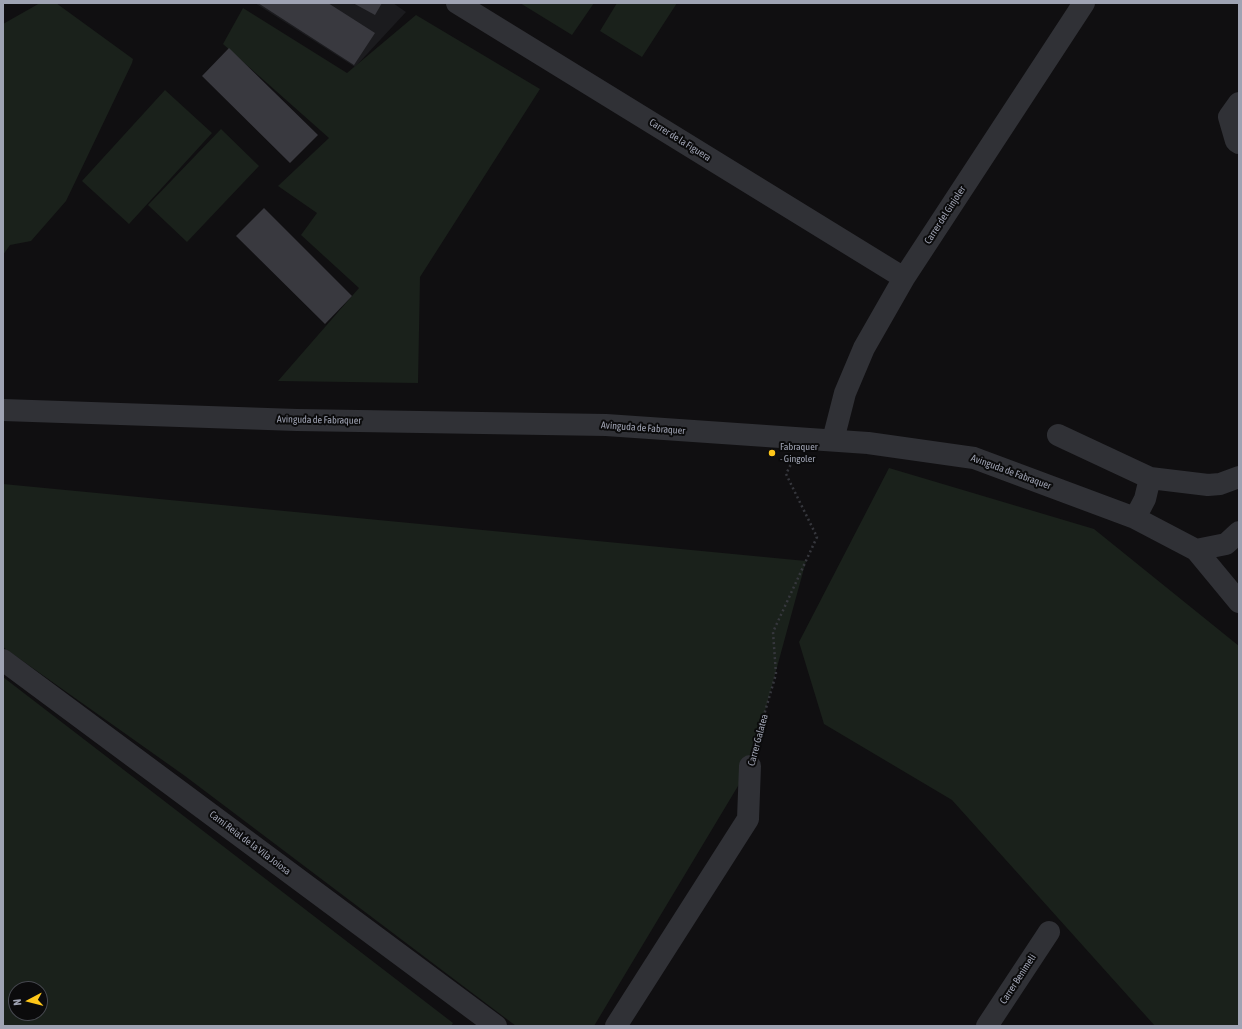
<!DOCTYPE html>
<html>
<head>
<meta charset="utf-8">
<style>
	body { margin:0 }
	#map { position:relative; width:1242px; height:1029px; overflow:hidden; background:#100f11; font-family:"Asap Condensed",sans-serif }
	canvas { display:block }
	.frame { position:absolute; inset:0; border:4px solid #9fa3b3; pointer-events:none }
	.north { position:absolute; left:8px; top:981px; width:40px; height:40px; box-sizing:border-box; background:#0b0b0c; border:1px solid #46484f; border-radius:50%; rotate:263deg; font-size:11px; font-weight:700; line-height:16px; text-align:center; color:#9fa3b3 }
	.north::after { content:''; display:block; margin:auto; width:14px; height:18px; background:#ffc719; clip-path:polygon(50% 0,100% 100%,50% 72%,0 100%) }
</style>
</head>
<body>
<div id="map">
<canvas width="1242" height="1029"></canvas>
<div class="frame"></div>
<div class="north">N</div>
</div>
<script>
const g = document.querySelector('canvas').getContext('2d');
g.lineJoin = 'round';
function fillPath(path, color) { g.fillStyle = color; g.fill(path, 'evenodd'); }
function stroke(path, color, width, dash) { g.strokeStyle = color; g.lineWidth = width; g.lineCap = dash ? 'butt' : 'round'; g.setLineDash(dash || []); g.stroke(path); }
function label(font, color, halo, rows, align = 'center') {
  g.font = font + ' "Asap Condensed",sans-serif'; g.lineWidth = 4; g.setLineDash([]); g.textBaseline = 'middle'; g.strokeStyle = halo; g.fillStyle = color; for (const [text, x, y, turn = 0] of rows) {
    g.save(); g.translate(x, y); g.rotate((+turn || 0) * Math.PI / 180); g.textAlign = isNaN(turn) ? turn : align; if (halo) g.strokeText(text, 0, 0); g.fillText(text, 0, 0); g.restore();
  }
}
fillPath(new Path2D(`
	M255,3h138l13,9 -51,55z`), '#1b1b1e');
fillPath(new Path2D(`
	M40,3h16l77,56 -1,4 -66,138 -35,40 -21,4 -7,10v-231z
	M520,3h74l-22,32z
	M617,3h60l-35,54 -42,-26z
	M243,8l104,65 69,-58 124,74 -120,188 -2,106 -140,-2 81,-93 -58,-53 16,-22 -39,-27 51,-48 -106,-94z
	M165,90l47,43 -83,91 -47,-43z
	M221,129l38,37 -72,76 -39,-37z
	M889,468l205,61 145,117v380h-84l-203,-226 -128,-76 -25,-82z
	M3,484l803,77 -56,205 -156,260h-78l-331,-250 -182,-129z
	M3,677l450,346 -2,3h-448zM16,989h24v24h-24z`), '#1a211b');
fillPath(new Path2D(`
	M258,3h70l47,30 -21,32z
	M353,3h29l-7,12z
	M229,48l89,87 -28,28 -88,-87z
	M264,208l88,88 -27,28 -89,-88z`), '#39393f');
stroke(new Path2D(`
	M755,746l21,-72 -3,-42 44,-95 -31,-63 7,-14`), '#36373d', 2.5, [2, 3]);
stroke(new Path2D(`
	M457,3l447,275
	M1239,103l-10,14 7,24 3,2
	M3,410l294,10 309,5 262,18 106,15 161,60 61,32 43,52
	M1058,435l92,43 58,7 12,-1 19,-7
	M833,440l12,-47 19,-45 40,-70 180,-275
	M1135,518l10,-19 5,-21
	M1196,550l30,-6 13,-12
	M3,660l493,366
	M616,1026l132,-207 2,-53
	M987,1026l62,-94`), '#303136', 22);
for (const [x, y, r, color] of [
	[772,453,4,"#ffc719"]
]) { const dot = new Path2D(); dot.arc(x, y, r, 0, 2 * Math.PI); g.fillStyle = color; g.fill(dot); stroke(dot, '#0b0b0c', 1.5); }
label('10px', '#9fa3b3', '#0b0b0c', [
	["Carrer de la Figuera",680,140,32],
	["Carrer del Ginjoler",945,215,-57],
	["Avinguda de Fabraquer",319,420,1],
	["Avinguda de Fabraquer",643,428,4],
	["Avinguda de Fabraquer",1011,472,20],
	["Carrer Galatea",758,740,-75],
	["Camí Reial de la Vila Joiosa",250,843,37],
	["Carrer Benimeli",1018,979,-57]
]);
label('10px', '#9fa3b3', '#0b0b0c', [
	["Fabraquer",780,447],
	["- Gingoler",780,459]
], 'left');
</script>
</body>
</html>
